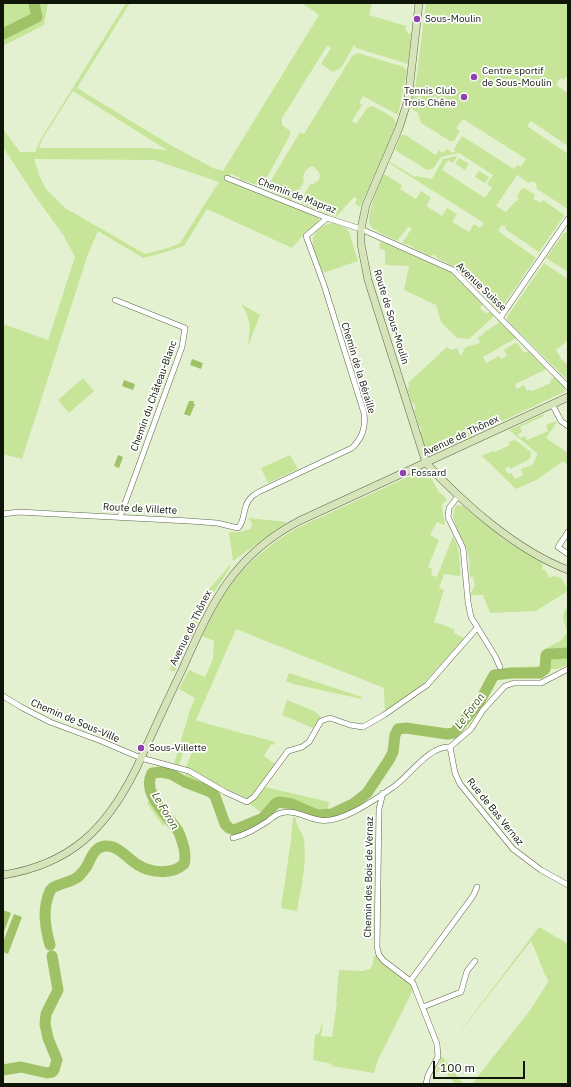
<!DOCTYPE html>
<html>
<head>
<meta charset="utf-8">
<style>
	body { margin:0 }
	#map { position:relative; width:571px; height:1087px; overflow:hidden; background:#e3f1d0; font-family:"IBM Plex Sans",sans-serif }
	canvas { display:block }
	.frame { position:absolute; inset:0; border:4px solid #101509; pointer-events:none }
	.scale { position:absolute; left:433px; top:1061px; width:92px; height:18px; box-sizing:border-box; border:2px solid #101509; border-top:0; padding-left:5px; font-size:12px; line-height:14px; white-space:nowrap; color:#101509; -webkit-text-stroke:3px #fff; paint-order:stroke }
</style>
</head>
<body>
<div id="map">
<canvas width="571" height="1087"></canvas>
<div class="frame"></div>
<div class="scale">100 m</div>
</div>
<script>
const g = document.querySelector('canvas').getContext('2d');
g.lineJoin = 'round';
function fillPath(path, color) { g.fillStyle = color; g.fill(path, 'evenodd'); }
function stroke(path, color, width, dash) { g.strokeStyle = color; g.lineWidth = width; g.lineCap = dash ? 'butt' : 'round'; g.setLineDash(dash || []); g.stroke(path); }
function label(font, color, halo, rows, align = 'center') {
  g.font = font + ' "IBM Plex Sans",sans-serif'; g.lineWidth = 3.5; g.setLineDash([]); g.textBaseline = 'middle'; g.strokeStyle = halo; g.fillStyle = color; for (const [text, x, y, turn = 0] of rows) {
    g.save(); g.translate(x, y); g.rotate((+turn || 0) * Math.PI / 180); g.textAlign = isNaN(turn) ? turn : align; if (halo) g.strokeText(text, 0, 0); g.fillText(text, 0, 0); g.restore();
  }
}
fillPath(new Path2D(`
	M3,3h45l-4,22 -41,21z
	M126,3h4l-53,85 95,58 41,22 10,3 96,-156 -17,-12h70l-3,12 37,11 -1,3 2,2v2l4,1 -3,30 -52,-16v-1l-2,-2 -13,23 -8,4 -12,-8 10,-16 -4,-2 -45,72v7l8,6v4l-26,48 -7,2 -18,-6 1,-1 -8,-4 -6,5 91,38 2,2 -1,4 -14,11 -12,14 -85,-39 -23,37 -22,7 -19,5 -45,-27 -10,23 -66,205 -19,-5v-130l45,16 27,-83 -11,-21 -29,-40 -32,-49v-18l17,23h15l7,-15zM73,91l94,59 -21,-2h-107l4,-10zM34,159l120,1 65,22 -39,61 -12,5 -23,6 -80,-46 -19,-19 -6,-12z
	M426,3h142v72l-4,5 -4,-2 -4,7 12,8v53l-37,-25 -4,5 41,28v55l-31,-20 -1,-6 -6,-2 -1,2 -12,-8 -21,31 10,6 10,-11h1l2,-2 -2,-2 4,-8 3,-1 11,7 -2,4 8,4 2,-3 20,14 1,2 -25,36 -34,-23 1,-2 -4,-2 -4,6 38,27 -36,52h-2l-10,-9 4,-6 -13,-9 -2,4 -23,-23 -15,-8 -5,-4 -4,1 -17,-8 -1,-2 -10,-3 10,-15 -4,-1 -11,14c-6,-3 -24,-10 -27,-16 -5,-9 10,-42 14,-51l18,11 -2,4 16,10 5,-8 10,7 -5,8 16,10 5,-8 10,6 -5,8 17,10 5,-8 6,4 4,-5 -95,-60 1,-1 25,15 1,-1 16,3 11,-20 13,-3 1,1 -4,6 -5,-3 -6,10 43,28 7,-10 -5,-4 6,-9 -34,-22 -18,4 -8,12 -6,1 -32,-20 6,-15h4l31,20 3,-5 4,3 4,-4 6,4 2,-2 -1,-2 8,-13 52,33 4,-4 3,2 5,-8 -63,-40 -7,9 4,3 -6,10h-4l-29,-18 -3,-10 -8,-5v-2l5,-18z
	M358,53l46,14 3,5 -9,43 -35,-19 -4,7 3,2 -10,16 4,3 11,-16 6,-2 21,12 2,6 -8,21 -28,62 -5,-3 2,-5 -3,-2 -18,20 -33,-13 -2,-4 9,-16h3l6,-4 1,-5c-2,-5 -4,-7 -9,-9 -6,5 -9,7 -7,15l-9,17 -6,2 -18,-9 -2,-7 31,-52 4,2 48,-78z
	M459,158l10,6 -4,6 -10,-6z
	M479,171l10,6 -4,6 -10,-6z
	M333,223l13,5 3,4 9,29 -35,12c-5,-14 -18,-32 -4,-44 5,-4 8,-5 14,-6z
	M565,232l2,1 1,-1v40l-22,-14z
	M382,242l67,29 34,33 -3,4 5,5 5,-1 4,4 -25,23 -12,-1 -16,-16 -5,-17 -32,-15 5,-24 -24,-1v-15l-5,-1 -1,-5z
	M544,263l24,16v61l-12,10 6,10 6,5v16l-61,-61v-3z
	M241,304l19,11 -12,31c2,-19 4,-25 -7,-42z
	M500,322l16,16 -33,19 3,6 13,-7 2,3 6,-3 -3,-6 11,-7 3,1 6,9 4,-2 17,17v2l-30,14 2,5 7,-4 3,6 3,-1 2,1 19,-8 -1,-3 5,-3 10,11 -1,4 -70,33 -2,-4 -5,2v5l-19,9 -2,-4 -6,3 2,4 -28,14h-4l-5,-5 -5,-17 2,-2 -2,-4h-1l-5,-16 2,-1 -2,-6h-2l-5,-15 3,-2 -2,-3 39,-36 5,3 5,-2 3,7h2l-1,-2 3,-1 -1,-3 3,-1v-1l14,-4 -2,-6 5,-2v-2z
	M83,378l11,13 -25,22 -11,-13z
	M543,414l1,2 -24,11 2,5 -4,2 2,4 5,-2 2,4 21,-9 -2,-6 10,-4 1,1 -11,16 22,15v12l-5,-4 -25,18 -22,10 -34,-33 10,-5 3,1 15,-7 -1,-3 5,-2 3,1 14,11 -1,6 -2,2 -18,9 -1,-3 -4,3 3,5 3,-1 4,6 8,-4 -2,-6 11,-4 6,-11 -29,-24z
	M290,455l8,14 -30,14 -7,-15z
	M425,471l6,7 8,14 8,7 -5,6 1,11 2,6 -1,3 -7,-3 -7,13 9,5 -11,27 4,2 -1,6 6,2 16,-41c7,13 7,25 7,40l-16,-2 -5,14 5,2 -10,32 20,7v4l10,5 -40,45 -13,12 -26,18 -1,-25 -148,-59 -40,91c26,9 53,14 79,22l-1,3 -3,-1 -7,12 11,8 -25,34h-3l-31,-14 -30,-17 6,-15 -8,-2 -5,15 -5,-1 16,-54 5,-12 -16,-9 10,-19 16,7 8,-18 1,-18 -12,-5c5,-10 10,-20 15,-30 19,-34 48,-60 82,-79l120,-55z
	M457,505l6,1 42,34 39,24 -3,1 2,1 -1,3 4,2 3,7 5,-2 7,2 5,8h2v5l-32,20 -46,2 -7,-18h-13l5,-10 -2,-8h-3c-1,-8 0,-16 -2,-23 -2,-13 -23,-37 -11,-49z
	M248,518l39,4 -54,39 -4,-29h10l12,-3 1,-6z
	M230,565l1,1 -20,31 -36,74h-5l1,-6 32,-69z
	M568,608v41l-18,-1 -7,4 -1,15 -4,3 -36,1 4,-3 34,-2 1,-15 21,-11 5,-8 -4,-15 2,-7z
	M568,656v8l-10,5h-6l-7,4 4,-16z
	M289,673l73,24v2l-69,-15 -7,-3z
	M287,700l27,11 7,6 -8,11 -31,-13z
	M187,772l27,16 -1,3 -30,-12z
	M265,787l64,15 -2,11c-4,0 -9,0 -12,0 -8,-2 -15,-10 -23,-13 -12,-4 -23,3 -29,14l-13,-10 10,-10z
	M153,797l18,24 -8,5 -16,-23z
	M293,817l3,1c0,10 7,15 8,22 3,24 -3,48 -7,71l-16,-3 10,-68z
	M539,927l29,17v140h-96l59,-75 17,-27c0,-5 -4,-7 -5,-12 -4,-10 -7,-19 -12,-29l-84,108z
	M374,955l18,16 17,12 4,7 -35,70 -4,13 -42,-7v-2l-19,-4 2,-25 4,-2 3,-9h1l-2,12 11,1 5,-34 -1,-1 3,-32 23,1 8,-2 3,-5z
	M442,1056l21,28h-8l-10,-12h-9z`), '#c6e598');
fillPath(new Path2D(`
	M192,359l11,4 -2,6 -11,-4z
	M124,380l11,4 -2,6 -11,-4z
	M189,401h5l-1,2 2,1 -5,12 -6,-2z
	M118,455l5,2 -4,11 -5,-2z
	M3,910l8,3 -8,21z
	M14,914l8,3 -14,37 -5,-2v-10z`), '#a0c267');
stroke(new Path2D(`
	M3,34l34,-17 -3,-14
	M50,945c-5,-18 -8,-36 0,-54 3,-7 22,-8 29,-15 3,-3 6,-7 8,-10 4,-8 8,-21 20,-20 12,0 21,13 31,19 13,8 34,10 46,-1 2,-6 1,-10 0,-16 -2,-6 -3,-12 -6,-17 -10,-16 -37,-37 -26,-58l9,-1 10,2 14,8 26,10 4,4 10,28 4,4 5,2 29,-12 12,-14 4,-2 13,2 25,11 15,-1 21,-10 14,-11 22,-33 4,-8 2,-17 3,-6 8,-1 41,6 7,-1 26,-32 14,-26 17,-2h29l5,-4 1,-13 2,-2 20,-1
	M3,1070l18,-3 26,6 5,-1 2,-2 3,-10 -9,-22 -3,-14 1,-10 12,-24 -6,-34`), '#a0c267', 11);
const street = new Path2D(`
	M227,178l100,40 34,11 92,41 115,117
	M115,300l70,28 -3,19 -62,170
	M500,318l68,-99
	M552,404l9,17 7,5
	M459,495l-10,13 -1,9 15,31 5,54 3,15 24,39 5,11
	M3,514l16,-2 36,2 134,7 28,2 21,5c6,-6 5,-14 8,-22 2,-8 11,-14 19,-17l87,-41c10,-10 14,-20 12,-35l-40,-128 -18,-49 21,-18
	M568,532l-10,15 10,7
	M3,696l18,11 29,15 51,19 40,17 48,13 36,21 22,10 7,-5 34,-46 14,-4 7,-5 12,-21 9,-3 20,7 13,2 21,-12 43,-30 50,-57
	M450,747l5,26 5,11 53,65 28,21 27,15
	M450,747l21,-18 12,-19 22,-24 9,-3h27l27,-14
	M383,793l-4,16 -2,138 2,8 5,6 29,22 24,61 1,13 -10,18 -2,9
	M233,838c13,-3 24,-10 35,-17 4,-3 8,-7 13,-8 12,-4 26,5 38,7 22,4 55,-20 73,-32 17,-11 37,-43 58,-41
	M411,980l62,-84 4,-9
	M423,1007l38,-15 6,-21 8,-10`);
const secondary = new Path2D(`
	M419,3l-11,97 -9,28 -33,77 -5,24v15l7,36 58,183c38,41 90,87 142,107
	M3,875c68,-11 103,-46 133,-106 15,-33 30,-66 46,-99 29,-65 50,-114 117,-149l269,-124`);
stroke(street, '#5b664a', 6);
stroke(secondary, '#5b664a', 8);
stroke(street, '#fff', 5);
stroke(secondary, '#d7e4ba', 7);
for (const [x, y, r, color] of [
	[417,19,4,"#9241b0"],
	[474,77,4,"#9241b0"],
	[464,97,4,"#9241b0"],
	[403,473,4,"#9241b0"],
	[141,748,4,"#9241b0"]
]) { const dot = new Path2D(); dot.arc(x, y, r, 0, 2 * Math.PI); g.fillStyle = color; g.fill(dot); stroke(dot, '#fff', 1.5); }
label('10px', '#101509', '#fff', [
	["Sous-Moulin",425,19],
	["Centre sportif",482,71],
	["de Sous-Moulin",482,83],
	["Tennis Club",456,91,"right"],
	["Trois Chêne",456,103,"right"],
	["Fossard",411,473],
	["Sous-Villette",149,748]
], 'left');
label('10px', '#101509', '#fff', [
	["Chemin de Mapraz",297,196,21],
	["Avenue Suisse",481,287,44],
	["Route de Sous-Moulin",391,317,73],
	["Chemin de la Béraille",358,368,73],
	["Chemin du Château-Blanc",154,396,-70],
	["Avenue de Thônex",461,436,-25],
	["Route de Villette",140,509,3],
	["Avenue de Thônex",191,628,-64],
	["Chemin de Sous-Ville",75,721,23],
	["Rue de Bas Vernaz",495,812,51],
	["Chemin des Bois de Vernaz",369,877,-89]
]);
label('italic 11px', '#3b510e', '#fff', [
	["Le Foron",470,711,-53],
	["Le Foron",165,811,59]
]);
</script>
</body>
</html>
